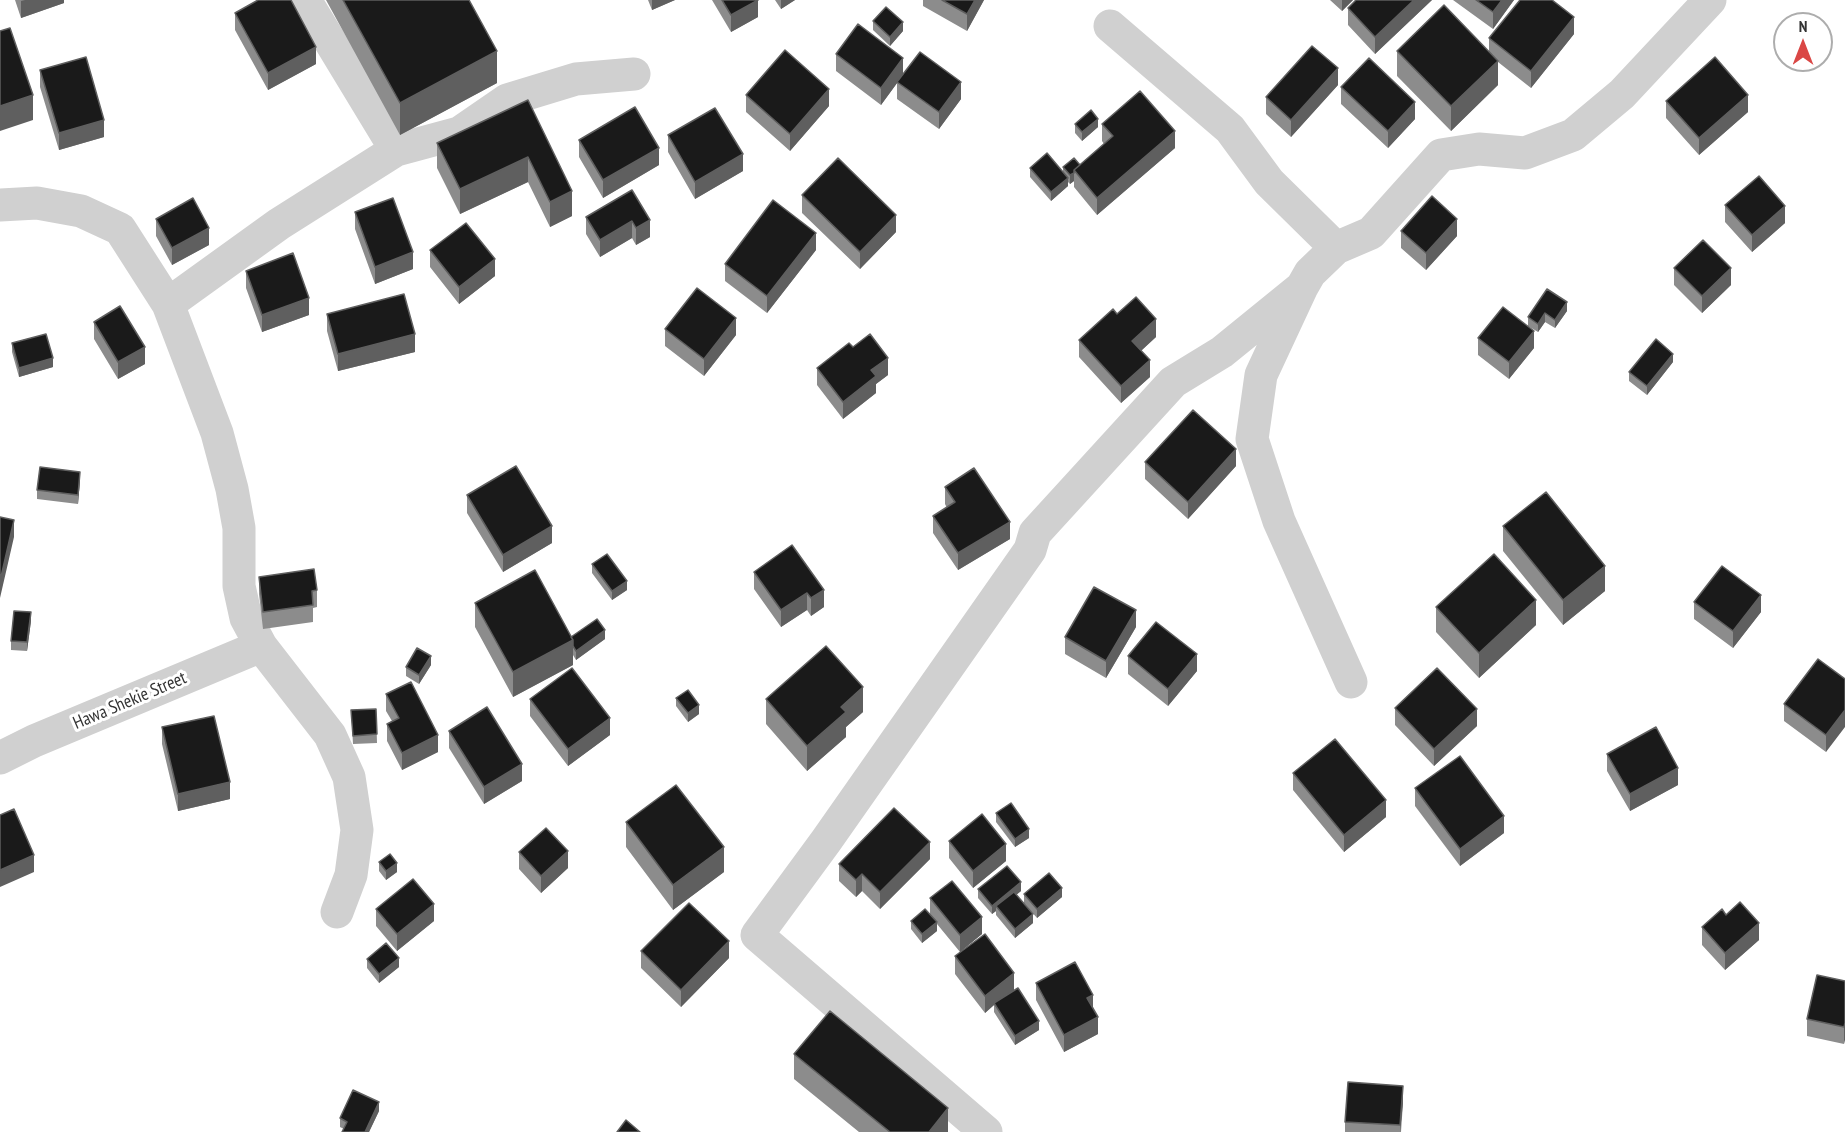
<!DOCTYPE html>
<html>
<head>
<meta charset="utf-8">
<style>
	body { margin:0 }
	#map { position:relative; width:1845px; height:1132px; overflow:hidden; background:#fff; font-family:"PT Sans Narrow",sans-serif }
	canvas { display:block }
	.north { position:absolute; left:1773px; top:12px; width:60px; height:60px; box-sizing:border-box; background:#fff; border:2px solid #adadad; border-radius:50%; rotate:0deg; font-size:16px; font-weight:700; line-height:24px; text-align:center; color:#333 }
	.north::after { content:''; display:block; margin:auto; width:21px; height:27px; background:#da4745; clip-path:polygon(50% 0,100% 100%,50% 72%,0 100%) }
</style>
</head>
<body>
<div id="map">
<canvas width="1845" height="1132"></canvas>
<div class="north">N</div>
</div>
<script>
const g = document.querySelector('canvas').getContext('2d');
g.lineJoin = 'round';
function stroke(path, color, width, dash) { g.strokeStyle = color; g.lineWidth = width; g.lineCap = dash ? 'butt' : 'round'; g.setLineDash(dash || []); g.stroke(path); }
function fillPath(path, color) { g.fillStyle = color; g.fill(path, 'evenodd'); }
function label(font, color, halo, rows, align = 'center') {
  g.font = font + ' "PT Sans Narrow",sans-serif'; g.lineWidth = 6; g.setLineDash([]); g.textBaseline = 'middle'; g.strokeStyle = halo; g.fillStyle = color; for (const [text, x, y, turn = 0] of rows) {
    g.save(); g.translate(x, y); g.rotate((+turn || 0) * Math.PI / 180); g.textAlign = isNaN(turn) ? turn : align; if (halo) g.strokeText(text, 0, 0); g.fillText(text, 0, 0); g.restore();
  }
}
stroke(new Path2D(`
	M305,0l91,150
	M1110,26l120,103 39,53 67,66
	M0,205l37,-2 44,8 39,18 48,75
	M1351,682l-72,-161 -27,-82 9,-64 41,-88 8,-14 26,-25 35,-15 70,-78 38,-6 46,4 48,-18 49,-41 88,-94
	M0,758l34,-17 227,-95
	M337,912l14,-37 6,-45 -8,-53 -19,-42 -69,-89 -15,-28 -7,-32v-58l-7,-39 -15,-56 -49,-129 111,-80 117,-74 63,-17 48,-33 69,-21 58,-5
	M986,1132l-229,-197 69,-94 204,-291 5,-17 138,-151 49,-30 80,-65`), '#d0d0d0', 33);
fillPath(new Path2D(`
	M15,0h49v3l-43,15z
	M326,0h143l28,83 -97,52z
	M648,0h27l-23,10z
	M712,0h46v17l-27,15z
	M775,0h20l-14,9z
	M923,0h61l-17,31 -44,-25z
	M1330,0h23l-11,11z
	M1432,0l-57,54 -27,-29v-17z
	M1453,0h61l-21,29z
	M235,13l81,51 -48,26 -33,-60z
	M873,21l30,10 -13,15 -17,-16z
	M1574,34l-43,54 -33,-26v23l-47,46 -54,-55v-25l92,1v-14z
	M836,54l67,20 58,25 -22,30 -42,-30v-16l-16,22 -45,-34z
	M40,70l64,67 -45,13 -19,-63z
	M1338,85l-47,52 -25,-23v-17z
	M1341,87l74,32 -27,29 -47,-44z
	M746,95l83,11 -39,45 -44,-39z
	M528,100l44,116 -22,11 -22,-45 -68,32 -23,-46v-25z
	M1666,101l82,11 -49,43 -33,-37z
	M1075,124l23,3 -16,14 -7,-8z
	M1102,124l73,24 -78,67 -23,-28v-6l-4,3 -2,-2v4l-17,15 -21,-24v-9l33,3v-4l17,-2 24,-21 -2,-3z
	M668,135l75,36 -48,28 -27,-47z
	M579,140l80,25 -56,33 -24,-41z
	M632,190l18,47 -14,8 -4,-7 -32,19 -14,-23v-17z
	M802,195l94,37 -36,37 -58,-56z
	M1725,205l60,18 -33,29 -27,-30z
	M355,212l58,57 -38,15 -20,-55z
	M156,219l53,26 -37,20 -16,-29z
	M1401,231l56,5 -31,34 -25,-22z
	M430,250l65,26 -36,28 -29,-37z
	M816,250l-49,63 -42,-32v-17z
	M1674,268l57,17 -29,28 -28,-28z
	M246,271l63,44 -47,17 -16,-44z
	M1567,302v9l-12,17 -10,-6 -7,10 -10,-6v-9z
	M327,314l88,38 -77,19 -11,-40z
	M94,322l51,42 -27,15 -24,-40z
	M665,329l71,6 -32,41 -39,-30z
	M1156,337l-15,14 9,26 -29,26 -42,-46v-17z
	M1478,338l56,10 -25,31 -31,-24z
	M12,343l41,24 -34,10 -7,-25z
	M853,347l35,28 -12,9v9l-33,26 -26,-34v-17z
	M1673,362l-26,33 -18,-14v-9z
	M1145,462l91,4 -48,53 -43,-40z
	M80,480l-2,24 -41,-5v-9z
	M945,487l65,52 -52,31 -25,-37v-17l14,-8 -2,-4z
	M467,495l85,48 -49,29 -36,-59z
	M1503,526l102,65 -42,34 -60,-74z
	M792,545l32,62 -13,9 -4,-6 -26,17 -27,-38v-17z
	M592,564l35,26 -15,10 -20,-27z
	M259,577l58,13v17l-4,1v14l-50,7 -4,-35z
	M1694,602l67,10 -28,36 -39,-29z
	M475,603l96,34 34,2 -29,21 -3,-5v10l-60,32 -38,-70z
	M1436,607l100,18 -57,53 -43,-46z
	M31,621l-4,30 -16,-1v-9z
	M1136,627l-30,51 -41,-24v-17z
	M1128,656l69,15 -29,35 -40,-32z
	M431,665l-12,19 -13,-8v-9z
	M1845,679l-19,73 -42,-31v-17z
	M386,694l52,58 -36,18 -15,-29v-17l5,-3 -6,-10z
	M676,698l23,16 -11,8 -12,-16z
	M530,699l80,36 -42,31 -38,-50z
	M766,699l97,13 -17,15v10l-39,34 -41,-47z
	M1395,708l82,18 -43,40 -39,-41z
	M376,709l1,34 -24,1 -2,-34z
	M162,727l68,72 -52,12 -16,-67z
	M449,731l73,50 -38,23 -35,-56z
	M1607,754l71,31 -48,26 -23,-40z
	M1293,773l93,44 -42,35 -51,-62z
	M1415,788l89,45 -44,33 -45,-60z
	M996,813l33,25 -14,9 -19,-25z
	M626,822l98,50 -51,38 -47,-63z
	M949,841l57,20 -33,27 -24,-30z
	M519,852l49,16 -27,25 -22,-24z
	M930,859l-50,50 -18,-18 -6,6 -17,-16v-17z
	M379,862l18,10 -11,8 -7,-9z
	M978,889l43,2 -5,4 17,28 -18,15 -19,-23v-4l-4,3 -14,-16z
	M1024,894l38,3 -25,21 -13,-15z
	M930,898l52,36 -22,18 -23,-28v7l-15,12 -11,-14v-8l19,-7z
	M376,909l58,12 -37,30 -21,-25z
	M1726,915l33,25 -34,30 -23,-25v-18z
	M641,951l88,7 -48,49 -40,-39z
	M955,956l59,34 -5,4 30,36 -24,15 -21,-33v-7l-9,8 -30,-39z
	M367,959l32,8 -20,16 -12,-15z
	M1845,981l-1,63 -37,-8v-17z
	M1036,983l57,24 5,27 -34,18 -28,-52z
	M794,1054l154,78h-89l-65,-53z
	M1403,1103l-2,29h-56v-10z
	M379,1111l-10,21h-27l2,-3 -4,-2v-9z`), '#8c8c8c');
fillPath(new Path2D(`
	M25,0h39v3l-43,15v-17z
	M652,0h23l-23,10z
	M758,0v17l-27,15v-17z
	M781,0h14l-14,9z
	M975,0h9l-17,31v-17z
	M1342,0h11l-11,11z
	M1414,0h18l-57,54v-17z
	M1502,0h12l-21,29v-17z
	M1574,17v17l-43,54v-17z
	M903,22v9l-13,15v-9z
	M316,47v17l-48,26v-17z
	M497,51v32l-97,52v-32z
	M903,58v17l-22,30v-17z
	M1498,61v24l-47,46v-25z
	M1338,68v17l-47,52v-17z
	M961,82v17l-22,30v-17z
	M829,89v17l-39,45v-17z
	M33,95v25l-33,11v-25z
	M1748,95v17l-49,43v-17z
	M1415,102v17l-27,29v-17z
	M1098,119v8l-16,14v-9z
	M104,120v17l-45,13v-17z
	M1175,131v17l-78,67v-17z
	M659,148v17l-56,33v-18z
	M743,154v17l-48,28v-17z
	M528,157v25l-68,32v-25z
	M1074,173v8l-4,3v-9z
	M1068,178v8l-17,15v-9z
	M572,191v25l-22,11v-25z
	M1785,206v17l-33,29v-17z
	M896,215v17l-36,37v-17z
	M1457,219v17l-31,34v-17z
	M650,220v17l-14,8v-17z
	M632,221v17l-32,19v-17z
	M209,228v17l-37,20v-17z
	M816,233v17l-49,63v-17z
	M413,252v17l-38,15v-17z
	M495,259v17l-36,28v-17z
	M1731,268v17l-29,28v-17z
	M309,298v17l-47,17v-17z
	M1567,302v9l-12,17v-8z
	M1545,313v9l-7,10v-8z
	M736,318v17l-32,41v-17z
	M1156,319v18l-24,22v-18z
	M1534,331v17l-25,31v-17z
	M415,334v18l-77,19v-17z
	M145,347v17l-27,15v-17z
	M1673,354v8l-26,33v-9z
	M53,358v9l-34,10v-9z
	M888,358v17l-12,9v9l-33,26v-17l28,-32z
	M1150,360v17l-29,26v-17z
	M1236,449v17l-48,53v-17z
	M80,472v8l-2,24v-9z
	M14,520v17l-14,61v-17z
	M1010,522v17l-52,31v-17z
	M552,526v17l-49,29v-17z
	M1605,566v25l-42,34v-25z
	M627,581v9l-15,10v-9z
	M824,590v17l-13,9v-18z
	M807,593v17l-26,17v-17z
	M1761,595v17l-28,36v-17z
	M1536,600v25l-57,53v-25z
	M1136,610v17l-30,51v-17z
	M31,612v9l-4,30v-9z
	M605,630v9l-29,21v-9z
	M573,640v25l-60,32v-25z
	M1197,654v17l-29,35v-17z
	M431,656v9l-12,19v-9z
	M863,687v25l-17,15v10l-39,34v-25l34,-39z
	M699,705v9l-11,8v-9z
	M1477,709v17l-43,40v-17z
	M1845,710v17l-19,25v-17z
	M610,718v17l-42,31v-17z
	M438,735v17l-36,18v-17z
	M522,764v17l-38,23v-17z
	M1678,768v17l-48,26v-17z
	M230,782v17l-52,12v-17z
	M1386,800v17l-42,35v-17z
	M1504,816v17l-44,33v-17z
	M1029,829v9l-14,9v-8z
	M930,842v17l-50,50v-17z
	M1006,844v17l-33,27v-17z
	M724,847v25l-51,38v-25z
	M568,851v17l-27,25v-17z
	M34,855v17l-34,15v-17z
	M397,863v9l-11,8v-9z
	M862,874v17l-6,6v-17z
	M1021,882v9l-22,18 -3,-3v5l-4,3v-8z
	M1062,888v9l-25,21v-9z
	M434,904v17l-37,30v-17z
	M1033,914v9l-18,15v-9z
	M982,917v17l-22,18v-17z
	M937,922v9l-15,12v-9z
	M1759,923v17l-34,30v-17z
	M729,941v17l-48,49v-17z
	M399,958v9l-20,16v-9z
	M1014,973v17l-19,15 -1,-2v2l-9,8v-17z
	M1093,995v17l-6,-14z
	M1098,1017v17l-34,18v-17z
	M1039,1021v9l-24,15v-9z
	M1845,1023v17l-1,4v-17z
	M1403,1086v17l-3,29v-7z
	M379,1102v9l-10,21h-4z
	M948,1108v24h-19z`), '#5f5f5f');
const building = new Path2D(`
	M258,0h33l25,47 -48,26 -33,-60z
	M343,0h126l28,51 -97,52z
	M722,0h36l-27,15z
	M942,0h33l-8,14z
	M1356,0h58l-39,37 -27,-29z
	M1476,0h26l-9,12z
	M1520,0h32l22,17 -43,54 -42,-33z
	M1444,5l54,56 -47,45 -54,-55z
	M886,7l17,15 -13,15 -17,-16z
	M858,24l45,34 -22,30 -45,-34z
	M10,28l23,67 -33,11v-75z
	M1312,46l26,22 -47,52 -25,-23z
	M785,50l44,39 -39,45 -44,-39z
	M920,52l41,30 -22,30 -42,-30z
	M86,57l18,63 -45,13 -19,-63z
	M1715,57l33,38 -49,43 -33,-37z
	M1369,58l46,44 -27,29 -47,-44z
	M1140,91l35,40 -78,67 -23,-28 39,-34 -11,-12z
	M528,100l44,91 -22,11 -22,-45 -68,32 -23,-46z
	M635,107l24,41 -56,32 -24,-40z
	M715,108l28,46 -48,28 -27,-47z
	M1091,110l7,9 -16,13 -7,-8z
	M1047,153l21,25 -17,14 -21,-24z
	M838,158l58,57 -36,37 -58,-57z
	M1074,158l6,7 -6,5v3l-4,2 -7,-8z
	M1759,176l26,30 -33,29 -27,-30z
	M632,190l18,30 -14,8 -4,-7 -32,19 -14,-23z
	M1432,196l25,23 -31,34 -25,-22z
	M193,198l16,30 -37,20 -16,-29z
	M393,198l20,54 -38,15 -20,-55z
	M773,200l43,33 -49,63 -42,-32z
	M466,223l29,36 -36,28 -29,-37z
	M1703,240l28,28 -29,28 -28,-28z
	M293,253l16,45 -47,17 -16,-44z
	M697,288l39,30 -32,41 -39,-30z
	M1547,289l20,13 -12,18 -10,-7 -7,11 -10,-7z
	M404,294l11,40 -77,20 -11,-40z
	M1136,297l20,22 -24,22 18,19 -29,26 -42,-46 34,-31 4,5z
	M120,306l25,41 -27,15 -24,-40z
	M1503,307l31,24 -25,31 -31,-24z
	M46,334l7,24 -34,10 -7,-25z
	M870,334l18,24 -17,12 5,6 -33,26 -26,-34 32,-25 4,4z
	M1656,339l17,15 -26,32 -18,-14z
	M1193,410l43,39 -48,53 -43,-40z
	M516,466l36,60 -49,29 -36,-60z
	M40,467l40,5 -2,23 -41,-5z
	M974,468l36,54 -52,31 -25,-37 22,-14 -10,-15z
	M1546,492l59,74 -42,34 -60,-74z
	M0,517l14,3 -14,61z
	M792,545l32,45 -13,8 -4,-5 -26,17 -27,-38z
	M607,554l20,27 -15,10 -20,-27z
	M1494,554l42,46 -57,53 -43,-46z
	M1722,566l39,29 -28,36 -39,-29z
	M314,569l3,21 -5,1 1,14 -50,7 -4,-35z
	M535,570l38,70 -60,32 -38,-69z
	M1094,587l42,23 -30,51 -41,-24z
	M14,611l17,1 -4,30 -16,-1z
	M597,619l8,11 -29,21 -3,-5v-6l-2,-3z
	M1156,622l41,32 -29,35 -40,-33z
	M826,646l37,41 -22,20 5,5 -39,34 -41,-47z
	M417,648l14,8 -12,19 -13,-8z
	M1818,659l27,20v31l-19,25 -42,-31z
	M572,668l38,50 -42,31 -38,-50z
	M1437,668l40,41 -43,40 -39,-41z
	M411,682l27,53 -36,18 -15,-29 12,-6 -13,-24z
	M688,690l11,15 -11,8 -12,-15z
	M487,707l35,57 -38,23 -35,-56z
	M376,709l1,25 -24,2 -2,-26z
	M214,716l16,66 -52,12 -16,-67z
	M1656,727l22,41 -48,26 -23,-40z
	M1335,739l51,61 -42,35 -51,-62z
	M1460,756l44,60 -44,33 -45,-61z
	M676,785l48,62 -51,38 -47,-63z
	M1011,803l18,26 -14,10 -19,-26z
	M894,808l36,34 -50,50 -18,-18 -6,6 -17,-16z
	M14,809l20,46 -34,15v-55z
	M982,814l24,30 -33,27 -24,-30z
	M546,828l22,23 -27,25 -22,-24z
	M390,854l7,9 -11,8 -7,-9z
	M1007,866l14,16 -29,24 -14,-17z
	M1049,873l13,15 -25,21 -13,-15z
	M413,879l21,25 -37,30 -21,-25z
	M952,881l30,36 -22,18 -30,-37z
	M1014,892l19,22 -18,15 -19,-23z
	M1740,902l19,21 -34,30 -23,-26 20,-18 4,6z
	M689,903l40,38 -48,49 -40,-39z
	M925,909l12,13 -15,12 -11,-13z
	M985,934l29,39 -29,23 -30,-40z
	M386,943l13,15 -20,16 -12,-15z
	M1075,962l18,33 -6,3 11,19 -34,18 -28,-52z
	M1817,975l28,6v42l-1,4 -37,-8z
	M1018,988l21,33 -24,15 -21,-33z
	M830,1011l118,97 -19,24h-39l-96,-78z
	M1348,1082l55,4 -3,39 -55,-3z
	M353,1090l26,12 -14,30h-23l5,-10 -7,-4z
	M626,1120l14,12h-23z`);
fillPath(building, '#1a1a1a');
stroke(building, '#5f5f5f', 1.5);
label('18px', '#333', '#fff', [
	["Hawa Shekie Street",130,701,-23]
]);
</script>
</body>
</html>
